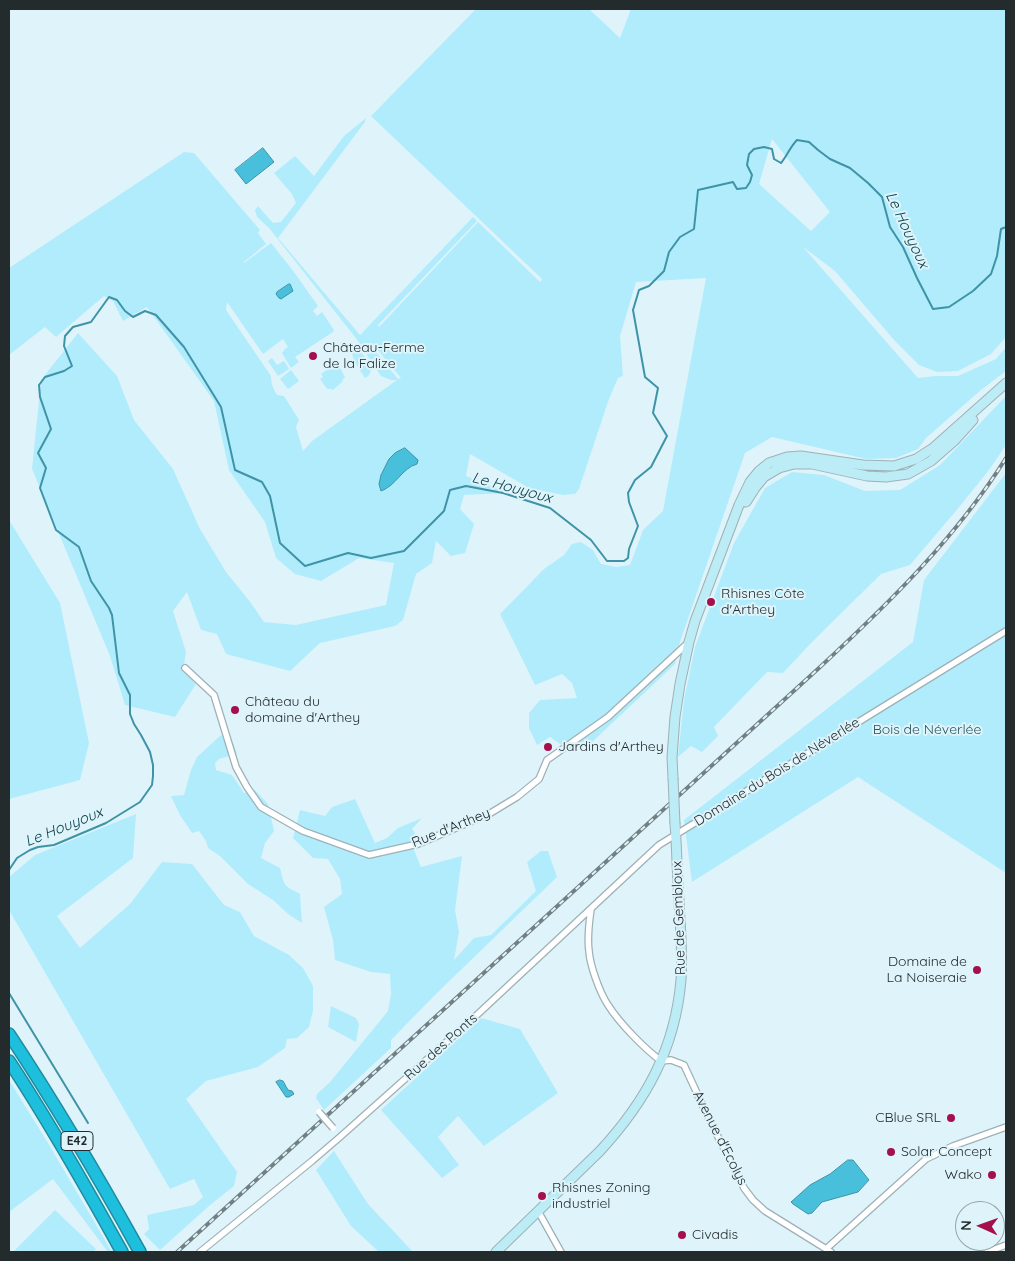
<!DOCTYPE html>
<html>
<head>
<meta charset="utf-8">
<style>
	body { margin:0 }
	#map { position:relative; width:1015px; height:1261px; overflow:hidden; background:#dff4fa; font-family:Quicksand,sans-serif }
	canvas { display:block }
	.frame { position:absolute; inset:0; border:10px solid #232b2d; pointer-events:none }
	.north { position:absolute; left:955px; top:1201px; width:50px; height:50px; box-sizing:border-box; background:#dff4fa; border:1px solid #94a4a8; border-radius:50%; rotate:272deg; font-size:14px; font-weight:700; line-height:20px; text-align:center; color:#232b2d }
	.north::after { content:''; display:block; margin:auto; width:18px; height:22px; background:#a40f4c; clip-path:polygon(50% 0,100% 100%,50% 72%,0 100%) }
</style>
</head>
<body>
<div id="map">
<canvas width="1015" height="1261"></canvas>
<div class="frame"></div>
<div class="north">N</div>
</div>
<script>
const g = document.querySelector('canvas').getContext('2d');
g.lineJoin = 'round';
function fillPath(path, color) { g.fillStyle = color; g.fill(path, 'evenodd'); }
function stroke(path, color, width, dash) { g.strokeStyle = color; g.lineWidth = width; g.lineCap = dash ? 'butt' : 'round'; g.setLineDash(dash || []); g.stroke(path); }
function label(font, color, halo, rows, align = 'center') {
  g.font = font + ' Quicksand,sans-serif'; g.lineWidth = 4; g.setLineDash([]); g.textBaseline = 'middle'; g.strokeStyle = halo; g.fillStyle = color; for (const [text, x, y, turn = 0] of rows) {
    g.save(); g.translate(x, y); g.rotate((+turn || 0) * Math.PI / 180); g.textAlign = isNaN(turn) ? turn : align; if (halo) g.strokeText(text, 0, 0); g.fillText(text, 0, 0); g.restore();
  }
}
fillPath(new Path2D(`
	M476,9h113l31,29 11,-29h375v328l-15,17 -33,17 -21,1 -18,-7 -25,-25 -59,-69 -32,-24 115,131 17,-2h23l38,-17 10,-12v24l-25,19 -55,48 -8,11 -22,9 -30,1 -94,-22 -27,16 -65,189 -5,22 -85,80 -19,6 -11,-6 -10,-7 -13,8 -8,-17v-15l11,-13 37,-2 -5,-15 -10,-9 -27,11 -35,-71 44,-45 20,-14 8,-11 9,-2 12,8 8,14 15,3 14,-2 13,-35 20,-19 43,-233 -70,4 -16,54 3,40 -5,2 -9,21 -30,90 -4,5 -12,1 -34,-7 -59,-34 -4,22 42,17 -44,2 -4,14 14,15 -9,29 -14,3 -15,-15 -4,22 -16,11 -13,46 -8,6 -75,17 -30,28 -64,-17 -9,-20 -16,-4 -14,-38 -14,19 13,41 -3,19 13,13 -21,33 -50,-12 -15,-49 -78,-187 9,-89 37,-47 39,43 17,44 39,49 27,60 26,43 25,31 13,19 32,3 90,-20 8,-42 -35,-5 -38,23 -26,-7 -19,-16 -11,-36 -36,-52 -15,-69 -67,-94 -24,14 -10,-20 -9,-5 -48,41 -11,-10 -36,28v-87l175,-116 10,1 66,77 -2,3 8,11 -22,18v1l27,-20 23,29 24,34 -5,5 4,5 5,-4 12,18 -1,2 -38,25 4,5 -8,6 -9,-15 3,-4 3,-2 -5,-8 -20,15 -36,-52 -1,8 45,66c0,8 2,12 6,19l7,1 15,24 -3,7 7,24 9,-10 85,-61h-6l-10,-4 -26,-39 -86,-109 -12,-11 -2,-7 3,-4 15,17 8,-1 15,-19 -4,-9 -18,-21 21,-17 19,20 30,-40 22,-18 -1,4 -87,116 82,97 113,-118 4,4 -99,104 1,2 99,-105 62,60 2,-3 -171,-163zM772,139l58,73 -19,19 -52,-47zM371,343h1l29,35 -3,1 -28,-34zM395,453l15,13 -23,23 -6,-14 8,-16z
	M351,350h7c7,6 20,22 7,28l-11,-17z
	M272,358l5,7 7,-4 5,8 -11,7 -10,-15z
	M334,365l2,2 3,-1 6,11 -2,2 -1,3 -9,8 -2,-1h-4l-7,-10 3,-2 -2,-3z
	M291,370l8,11 -11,8 -8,-10z
	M1006,396v49l-17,25 -29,36 -50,59 -29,9 -69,68 -29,31 -16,-1 -53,55 4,9 -16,16 -11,-6 -13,11 6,-57 11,-53 39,-104 31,-55 27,-16 32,3 41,16 35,-1 40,-25z
	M1006,473v400l-148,-96 -166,105 -8,-62 229,-178 11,-62z
	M9,520l51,83 29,140 -9,37 -71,19z
	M221,735l12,8 4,11 -18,5 -4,4 1,7 16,5 12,18 11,-3 13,14 6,27 -9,12 -4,15 19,10c2,7 3,17 9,20 4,3 7,3 11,6l2,29 -14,-9 -15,-14 -25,-16 -28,-28 -12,-8 -2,-7 -7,-10 -7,2 -12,-18 -9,-19 13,-1 7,-25 6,-13z
	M355,799l20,44 12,-5 11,-10 24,-10 -10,11 3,4 -4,10 10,24 41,-11 -7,54 4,22 -5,28 20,-22 17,-3 45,-44 -9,-29 14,-11h7l9,26 -119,115 -47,48v8l-67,62 -8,-12 1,-4 13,-12 58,-71 3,-17 -1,-20 -19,-2 -36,-12 -2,-20 -9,-33 18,-13 -2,-15 -12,-20 -15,-1 -20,-20 7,-28 25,6 7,-9z
	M136,814l-3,44 -76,58 23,32 50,-44 32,-42 30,2 32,41 16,7 14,24 35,19 14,13 10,18v25l-4,16 -12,11 -10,1 -2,9 -27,19 -52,14 -20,18 51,73 -3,14 -25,20 -49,44 -16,-16 5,-5 -2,-14 47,-10 9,-8 -9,-18 -24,10 -161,-279v-33l26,-22z
	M331,1006l25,12 3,6 -3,18 -28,-15z
	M481,1018l39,11 38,64 -74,53 -26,-30 -20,21 21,28 -17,13 -61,-68z
	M9,1080l39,63 64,109h-4l-55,-73 -44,33z
	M334,1151l34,53 45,48h-34l-28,-26 -35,-56z
	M55,1210l41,39 -3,3h-80z`), '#b1ecfc');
const water = new Path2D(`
	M263,148l11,14 -28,22 -11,-14z
	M289,284h1l3,7 -12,8 -2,-1 -3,-4 1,-2z
	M405,448l13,12 -1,4c-15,4 -21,22 -36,27l-2,-7 2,-9 8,-16 6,-6z
	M280,1080l3,1 5,9 4,1 2,3 -5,3h-3l-10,-15z
	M848,1160h5l16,20 -11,12 -36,10 -10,11 -4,1 -15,-10 -2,-2 19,-17 20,-11z`);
fillPath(water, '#49c0db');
stroke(water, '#3e93a7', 1);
stroke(new Path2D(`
	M9,870l8,-12 13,-8 8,-3 16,-2 52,-22 34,-21 12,-17 1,-9v-11l-3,-13 -9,-17 -7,-11 -4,-10v-19l-11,-22 -7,-58 -3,-7 -18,-27 -12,-34 -23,-17 -16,-42 6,-20 -8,-15 13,-24 -11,-32 -1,-12 6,-8 19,-6 8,-5 -8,-20 1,-10 8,-9 18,-5 18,-25 8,3 8,11 8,6 12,-6 11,4 28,32 37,60 14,63 27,12 8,14 10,47 25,23 43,-13 23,5 33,-7 40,-40 6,-21 16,-4 37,7 47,15 41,32 16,21h17l4,-3 1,-9 9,-23 -9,-24 -1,-9 7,-13 16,-13 16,-31 -14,-23 5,-25 -13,-11 -12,-67 6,-20 10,-4 15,-15 5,-19 11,-15 14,-8 4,-39 35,-8 4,7 9,-1 4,-6 2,-7 -5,-10 2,-11 5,-5 10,-2 8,2 2,10 7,4c6,-7 9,-16 16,-23l12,2 9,8 12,9 20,9 18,15 14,14 8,30 13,20 14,31 16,31 16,-2 24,-16 18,-17 6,-18 4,-27 5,-2
	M9,993l79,130`), '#3e93a7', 2);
const minor = new Path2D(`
	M185,668l29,27 22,72 11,20 14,20 42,24 66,24 49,-11 71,-30 28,-17 22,-18 8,-19 61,-43 81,-75
	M591,909c-2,14 -4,28 -2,42 1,15 11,42 19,54 12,19 36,43 53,56l10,-1 13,5 24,52 36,71 9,12 12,11 66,41
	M538,1211l23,41
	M826,1249l100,-90 27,-13 53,-19
	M200,1252l112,-91 28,-24 139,-124 180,-168 347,-214
	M987,1252l19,-7`);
const secondary = new Path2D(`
	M746,502l9,-14 9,-11 15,-9 15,-4h18l55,12 19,1 22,-3 23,-13 24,-21 18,-20
	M673,778l-1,-21 3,-40 5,-33 9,-42 6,-21 44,-116 11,-23 9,-11 10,-8 18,-6 14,-1 62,9 31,1 22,-7 17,-11 73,-65
	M496,1252l104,-101c46,-50 75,-102 81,-171 2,-27 -1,-54 -2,-80 -2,-25 -2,-51 -4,-76`);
const motorway = new Path2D(`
	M9,1034c47,71 90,144 131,218
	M9,1061c41,62 77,126 113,191`);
stroke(minor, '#9eb1b7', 8);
stroke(secondary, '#9eb1b7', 11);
stroke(motorway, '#208b9f', 14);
stroke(minor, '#fff', 5.5);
stroke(secondary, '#bcecf5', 9);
stroke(motorway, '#1ebedd', 11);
const rail = new Path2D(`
	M177,1252l642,-584c69,-64 137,-130 187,-210`);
stroke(rail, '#728084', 4);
stroke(rail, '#dff4fa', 2, [5.5]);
const minorBridge = new Path2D(`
	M319,1112l14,16`);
const secondaryBridge = new Path2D(`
	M673,778l2,46`);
stroke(minorBridge, '#9eb1b7', 8, []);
stroke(secondaryBridge, '#9eb1b7', 11, []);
stroke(minorBridge, '#fff', 5.5);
stroke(secondaryBridge, '#bcecf5', 9);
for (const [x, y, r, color] of [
	[313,356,5,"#a40f4c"],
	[711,602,5,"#a40f4c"],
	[235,710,5,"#a40f4c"],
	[548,747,5,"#a40f4c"],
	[977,970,5,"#a40f4c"],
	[951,1118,5,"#a40f4c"],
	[891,1152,5,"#a40f4c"],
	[992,1175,5,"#a40f4c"],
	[542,1196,5,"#a40f4c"],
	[682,1235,5,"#a40f4c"]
]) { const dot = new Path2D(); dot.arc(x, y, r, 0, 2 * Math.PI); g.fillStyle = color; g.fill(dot); stroke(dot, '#dff4fa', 2); }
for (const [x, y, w] of [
	[77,1141,32]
]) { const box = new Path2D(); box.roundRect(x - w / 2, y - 9.5, w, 19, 4); g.fillStyle = '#dff4fa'; g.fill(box); stroke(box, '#232b2d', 1); }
label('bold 12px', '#232b2d', null, [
	["E42",77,1141]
]);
label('14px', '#232b2d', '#dff4fa', [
	["Château-Ferme",323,348],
	["de la Falize",323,364],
	["Rhisnes Côte",721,594],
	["d'Arthey",721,610],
	["Château du",245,702],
	["domaine d'Arthey",245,718],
	["Jardins d'Arthey",558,747],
	["Domaine de",967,962,"right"],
	["La Noiseraie",967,978,"right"],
	["CBlue SRL",941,1118,"right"],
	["Solar Concept",901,1152],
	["Wako",982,1175,"right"],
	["Rhisnes Zoning",552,1188],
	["industriel",552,1204],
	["Civadis",692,1235]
], 'left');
label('14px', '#265763', '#dff4fa', [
	["Bois de Néverlée",927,730]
]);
label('14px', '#232b2d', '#dff4fa', [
	["Domaine du Bois de Néverlée",777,772,-32],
	["Rue d'Arthey",451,828,-22],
	["Rue de Gembloux",679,918,-92],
	["Rue des Ponts",441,1047,-42],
	["Avenue d'Ecolys",720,1138,63]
]);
label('italic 15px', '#043d48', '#dff4fa', [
	["Le Houyoux",907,230,65],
	["Le Houyoux",512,488,15],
	["Le Houyoux",64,827,-22]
]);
</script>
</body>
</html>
